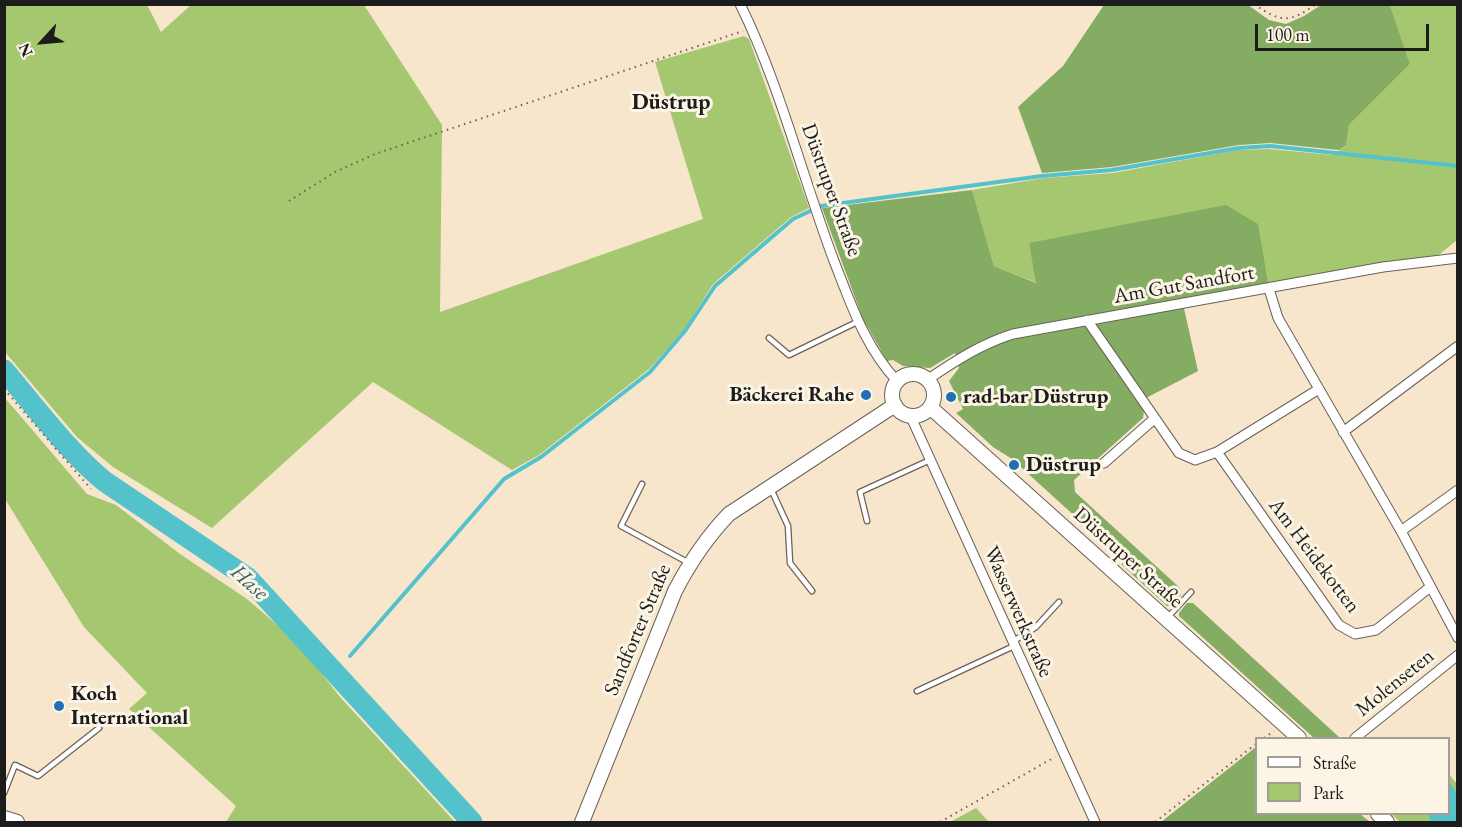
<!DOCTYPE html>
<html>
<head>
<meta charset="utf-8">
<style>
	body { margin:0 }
	#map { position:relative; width:1462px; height:827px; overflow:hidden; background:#f7e5cc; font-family:"EB Garamond",serif }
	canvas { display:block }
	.frame { position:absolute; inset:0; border:6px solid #1c1c1c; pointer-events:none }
	.legend { position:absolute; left:1255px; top:737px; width:195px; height:78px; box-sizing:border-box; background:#fcf5e5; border:2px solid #a29e95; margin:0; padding:8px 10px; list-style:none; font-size:18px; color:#1c1c1c }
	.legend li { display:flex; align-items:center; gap:12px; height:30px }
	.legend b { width:30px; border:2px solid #a29e95 }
	.north { position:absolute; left:12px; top:12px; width:60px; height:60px; -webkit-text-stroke:4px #fcf5e5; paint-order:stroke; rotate:244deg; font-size:16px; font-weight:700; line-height:24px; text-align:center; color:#1c1c1c }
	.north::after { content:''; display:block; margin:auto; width:21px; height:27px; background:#1c1c1c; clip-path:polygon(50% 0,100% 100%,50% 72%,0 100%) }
	.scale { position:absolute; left:1255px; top:24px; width:174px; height:27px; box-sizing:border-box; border:3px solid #1c1c1c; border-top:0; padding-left:8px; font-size:18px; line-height:21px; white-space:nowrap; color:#1c1c1c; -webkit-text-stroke:4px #fcf5e5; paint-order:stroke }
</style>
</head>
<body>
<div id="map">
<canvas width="1462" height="827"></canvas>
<div class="frame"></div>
<ul class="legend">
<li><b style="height:8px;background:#fff"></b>Straße</li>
<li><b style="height:16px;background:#a5c770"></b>Park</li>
</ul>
<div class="north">N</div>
<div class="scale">100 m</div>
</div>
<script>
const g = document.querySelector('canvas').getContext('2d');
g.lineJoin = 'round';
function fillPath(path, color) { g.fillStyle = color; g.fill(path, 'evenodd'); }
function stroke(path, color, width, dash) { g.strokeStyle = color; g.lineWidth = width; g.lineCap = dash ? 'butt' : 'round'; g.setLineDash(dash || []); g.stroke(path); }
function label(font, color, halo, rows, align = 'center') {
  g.font = font + ' "EB Garamond",serif'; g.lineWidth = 6; g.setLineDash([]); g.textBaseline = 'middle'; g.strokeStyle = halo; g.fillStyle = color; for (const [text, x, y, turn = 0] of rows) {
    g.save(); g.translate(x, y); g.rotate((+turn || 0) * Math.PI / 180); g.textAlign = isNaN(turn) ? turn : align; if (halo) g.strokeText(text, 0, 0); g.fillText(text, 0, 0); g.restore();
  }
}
fillPath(new Path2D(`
	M4,5h143l14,27 30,-27h173l78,120 -2,187 263,-93 -48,-157 89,-26 5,3 60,169 -18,9 -78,67 -29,46 -35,39 -110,86 -27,15 -139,-88 -161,146 -99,-61 -36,-30 -72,-85z
	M1390,5h67v235l-23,19 -165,30 -240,-46 8,40 -43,-17 -22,-76 72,-12 69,-5 125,-23 31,-1 64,6 13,-10 3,-20 61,-61z
	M5,398l82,96 29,11 64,49 67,45 50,43 43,55 115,125h-229l10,-16 -107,-97 18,-16 -63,-66 -79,-128z
	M1449,774l8,10v38h-57l-9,-8h57z
	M976,808l13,14h-39z`), '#a5c770');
fillPath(new Path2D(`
	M1104,5h144l21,15 17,4 18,-8 17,-11h69l20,59 -61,61 -3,20 -7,5 -69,-7 -31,2 -127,22 -70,6 -24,-66 45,-41z
	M972,190l22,76 42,17 -7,-40 197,-38 32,19 11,65 -86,15 15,67 -52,27 -3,20 -69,62 1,12 105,96 1,7 -10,10 -4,1 -45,-41v-6l-110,-100 -19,-12 -37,-34 7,-4 -14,-28 10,-13 -4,-15 -25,15 -27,-2 -10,-6 -6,1 -24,-42 -41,-111z
	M1187,603h6l147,135h-26l-135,-122v-3z
	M1256,747v67h104l10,8h-209z`), '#84ac62');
fillPath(new Path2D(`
	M1449,783c12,9 9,26 8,39h-26l-3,-8h20z`), '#54c2ca');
stroke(new Path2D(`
	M350,656l154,-177 37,-22 109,-85 35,-41 30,-45 78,-67 28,-13 221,-30 70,-6 127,-22 31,-2 188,20
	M339,676l3,-6`), '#54c2ca', 4);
stroke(new Path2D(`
	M4,370c32,38 62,79 100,111l144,97 224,244`), '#54c2ca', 21);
const lane = new Path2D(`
	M769,338l20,17 68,-33
	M642,484l-21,42 68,37
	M771,489l17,37 2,37 22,28
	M867,521l-7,-29 70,-32
	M1168,617l23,-25
	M1012,642l24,-15 23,-25
	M917,691l97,-45
	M4,793l11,-28 23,11 61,-48`);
const street = new Path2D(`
	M740,4c40,81 62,172 94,257 17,43 31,86 63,120
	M1269,289l9,29 123,213 57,107
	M1087,320l92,133 16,7 22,-8 102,-63
	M927,380c28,-19 54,-36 86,-46l370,-67 75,-9
	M910,415l185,407
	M1343,432l115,-86
	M1217,452l122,173 16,9 21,-4 53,-42
	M1104,463l50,-44
	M1401,531l57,-41
	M1355,738l103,-83`);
const secondary = new Path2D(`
	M892 395a21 21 0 1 1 42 0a21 21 0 1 1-42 0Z
	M930,407l369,331
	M1378,814l9,8
	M4,818l13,4
	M582,822l93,-231c15,-29 31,-53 54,-77l166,-109`);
stroke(lane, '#69625a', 7);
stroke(street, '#69625a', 11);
stroke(secondary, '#69625a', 16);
stroke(new Path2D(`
	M1254,4c27,19 36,19 62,0
	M289,201l46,-29 40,-18 368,-123
	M4,389l87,100
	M1264,738l10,-7
	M940,822l115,-65
	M1155,822l101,-78`), '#69625a', 2, [1.5, 4.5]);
stroke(lane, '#fff', 4.5);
stroke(street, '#fff', 9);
stroke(secondary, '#fff', 14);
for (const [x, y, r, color] of [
	[866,395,6,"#1f6fb2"],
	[951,397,6,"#1f6fb2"],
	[1014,465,6,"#1f6fb2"],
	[59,706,6,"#1f6fb2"]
]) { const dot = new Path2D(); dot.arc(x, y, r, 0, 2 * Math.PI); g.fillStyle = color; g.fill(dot); stroke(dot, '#fcf5e5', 2); }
label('21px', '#1c1c1c', '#fcf5e5', [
	["Düstruper Straße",831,190,70],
	["Am Gut Sandfort",1184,285,-10],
	["Am Heidekotten",1314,556,53],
	["Düstruper Straße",1128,558,42],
	["Wasserwerkstraße",1018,612,66],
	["Sandforter Straße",638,630,-67],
	["Molenseten",1395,683,-39]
]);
label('bold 21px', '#1c1c1c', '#fcf5e5', [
	["Bäckerei Rahe",854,395,"right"],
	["rad-bar Düstrup",963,397],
	["Düstrup",1026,465],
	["Koch",71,694],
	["International",71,718]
], 'left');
label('bold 22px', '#1c1c1c', '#fcf5e5', [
	["Düstrup",671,103]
]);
label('italic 22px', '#325e62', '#fcf5e5', [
	["Hase",249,583,42]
]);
</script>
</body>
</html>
